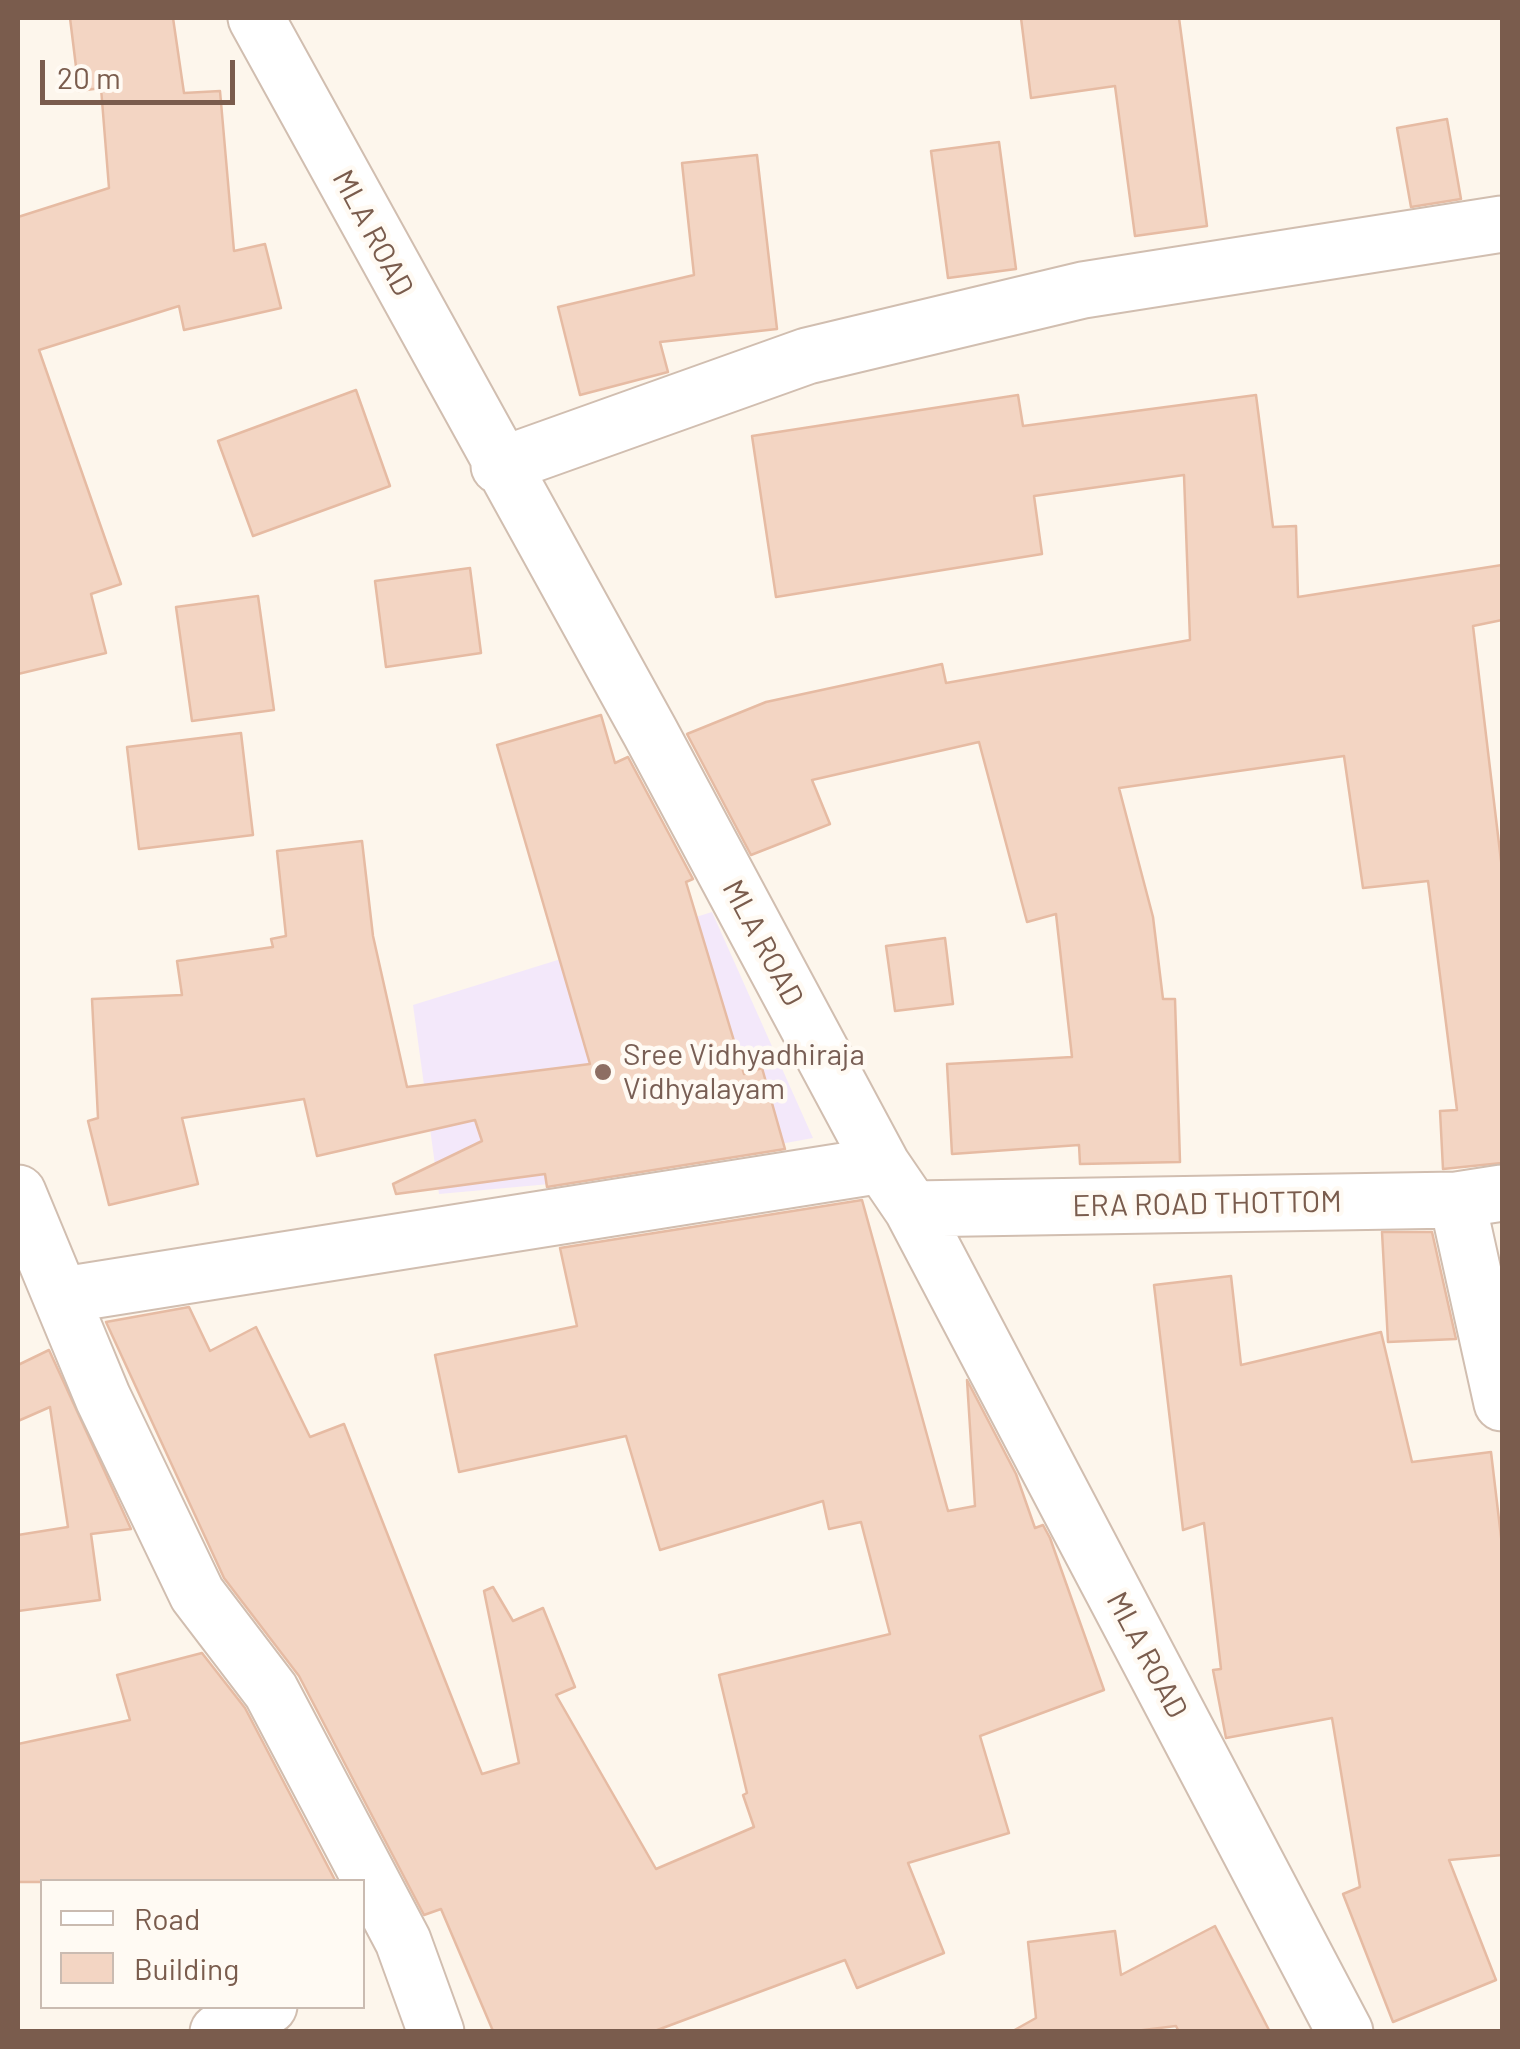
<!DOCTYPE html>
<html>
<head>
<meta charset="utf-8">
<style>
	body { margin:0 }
	#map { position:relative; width:1520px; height:2049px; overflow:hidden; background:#fdf6ec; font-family:Barlow,sans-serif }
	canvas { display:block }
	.frame { position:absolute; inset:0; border:20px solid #7a5c4d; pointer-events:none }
	.legend { position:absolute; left:40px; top:1879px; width:325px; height:130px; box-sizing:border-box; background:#fffaf3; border:2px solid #cabbb1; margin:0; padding:12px 18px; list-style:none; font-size:30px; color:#7a5c4d }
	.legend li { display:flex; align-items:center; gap:20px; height:50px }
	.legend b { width:50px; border:2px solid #cabbb1 }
	.scale { position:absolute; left:40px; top:60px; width:195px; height:45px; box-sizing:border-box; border:5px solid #7a5c4d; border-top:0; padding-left:12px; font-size:30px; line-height:35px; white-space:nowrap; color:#7a5c4d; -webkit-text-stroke:8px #fffaf3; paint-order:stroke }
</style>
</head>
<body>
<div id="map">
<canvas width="1520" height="2049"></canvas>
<div class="frame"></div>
<ul class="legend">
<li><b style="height:12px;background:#fff"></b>Road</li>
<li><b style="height:28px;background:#f3d5c3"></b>Building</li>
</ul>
<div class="scale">20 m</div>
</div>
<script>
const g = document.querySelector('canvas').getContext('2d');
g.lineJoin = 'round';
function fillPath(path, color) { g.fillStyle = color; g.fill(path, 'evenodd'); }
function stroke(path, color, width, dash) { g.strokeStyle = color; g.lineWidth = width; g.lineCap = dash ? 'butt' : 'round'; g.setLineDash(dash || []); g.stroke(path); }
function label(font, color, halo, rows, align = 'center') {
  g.font = font + ' Barlow,sans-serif'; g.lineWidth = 9; g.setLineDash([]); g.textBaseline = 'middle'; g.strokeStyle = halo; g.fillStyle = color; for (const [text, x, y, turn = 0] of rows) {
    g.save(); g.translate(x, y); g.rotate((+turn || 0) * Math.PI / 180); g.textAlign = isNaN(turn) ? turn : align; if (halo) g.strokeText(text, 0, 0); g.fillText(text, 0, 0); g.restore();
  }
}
fillPath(new Path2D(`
	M712,912l101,226 -241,44 -133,12 -26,-189z`), '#f3e8fa');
const building = new Path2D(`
	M70,18h103l11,75 36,-2 14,160 31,-7 16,64 -97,22 -5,-24 -140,44 82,234 -30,10 15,59 -88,21v-457l91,-29 -8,-100 -22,3z
	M1021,18h158l28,208 -72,10 -20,-150 -84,12z
	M1447,119l14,80 -50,8 -14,-79z
	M999,142l17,127 -68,9 -17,-127z
	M757,155l20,174 -117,13 8,30 -88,23 -22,-88 136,-32 -12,-112z
	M356,390l34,96 -137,50 -35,-95z
	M1018,395l5,31 233,-31 17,132 23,-1 2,71 204,-32v55l-29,6 29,243v294l-59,6 -3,-58 17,-1 -29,-229 -65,7 -19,-132 -225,32 34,129 10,82h12l5,163 -100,2 -1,-19 -127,9 -5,-90 125,-7 -16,-143 -29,8 -48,-180 -167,38 18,44 -79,31 -64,-121 79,-32 176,-38 4,19 244,-43 -6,-165 -150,21 8,58 -266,43 -24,-161z
	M470,568l11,85 -95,14 -11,-86z
	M258,596l16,114 -82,11 -16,-114z
	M601,715l14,48 13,-6 65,122 -7,3 58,192 18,-6 23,81 -238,38 -2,-13 -149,20 -3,-10 89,-43 -7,-21 -158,36 -13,-57 -122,19 16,66 -89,21 -21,-84 10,-3 -6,-119 90,-4 -5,-34 96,-14 -2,-8 15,-3 -9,-85 85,-10 11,95 34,151 183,-23 -93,-319z
	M241,733l12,102 -114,14 -12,-102z
	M945,938l8,66 -58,7 -9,-65z
	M862,1200l86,311 27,-5 -8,-126 49,94 19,54 8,-3 7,13 54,152 -124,46 29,97 -101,30 36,90 -87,35 -12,-28 -193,72 -159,-1 -52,-122 -17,6 -125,-239 -75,-98 -118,-256 83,-15 21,44 46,-24 54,110 34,-13 138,350 37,-11 -35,-172 9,-4 20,34 30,-13 32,79 -19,8 100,174 98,-42 -11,-32 4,-2 -28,-118 171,-41 -29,-112 -32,7 -6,-28 -163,49 -34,-114 -167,36 -24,-117 142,-29 -17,-78z
	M1382,1232h50l24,107 -68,3z
	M1231,1276l10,89 140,-33 31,130 79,-10 11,93v310l-53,5 47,120 -103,42 -50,-128 17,-7 -28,-169 -106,20 -13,-68 8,-1 -17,-146 -21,7 -29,-245z
	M49,1350l82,179 -40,5 9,66 -82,11v-76l50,-8 -18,-120 -32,14v-56z
	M202,1653l43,55 91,174h-318v-138l112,-24 -13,-45z
	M1215,1926l55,106h-91l-3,-6 -49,6h-116l25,-14 -8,-76 87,-11 6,44z`);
fillPath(building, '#f3d5c3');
stroke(building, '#e6bba3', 2.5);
const minor = new Path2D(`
	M256,18l394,714 232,433 30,44 433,823
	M499,466l308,-110 276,-66 419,-66
	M18,1193l85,205 94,196 74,97 132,250 33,91
	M1457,1200l45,203
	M912,1209l545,-9 45,-7
	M64,1295l818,-130
	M218,2032l51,-26`);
stroke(minor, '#d1beb0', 59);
stroke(minor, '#fff', 55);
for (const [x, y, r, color] of [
	[603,1072,10,"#8d6e63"]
]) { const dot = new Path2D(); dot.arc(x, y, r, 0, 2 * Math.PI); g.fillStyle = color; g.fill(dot); stroke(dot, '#fffaf3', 4); }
label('30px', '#7a5c4d', '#fffaf3', [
	["MLA ROAD",373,233,62],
	["MLA ROAD",763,943,62],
	["ERA ROAD THOTTOM",1207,1204,-1],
	["MLA ROAD",1147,1655,62]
]);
label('30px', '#785e54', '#fffaf3', [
	["Sree Vidhyadhiraja",623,1055],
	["Vidhyalayam",623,1089]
], 'left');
</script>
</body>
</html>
